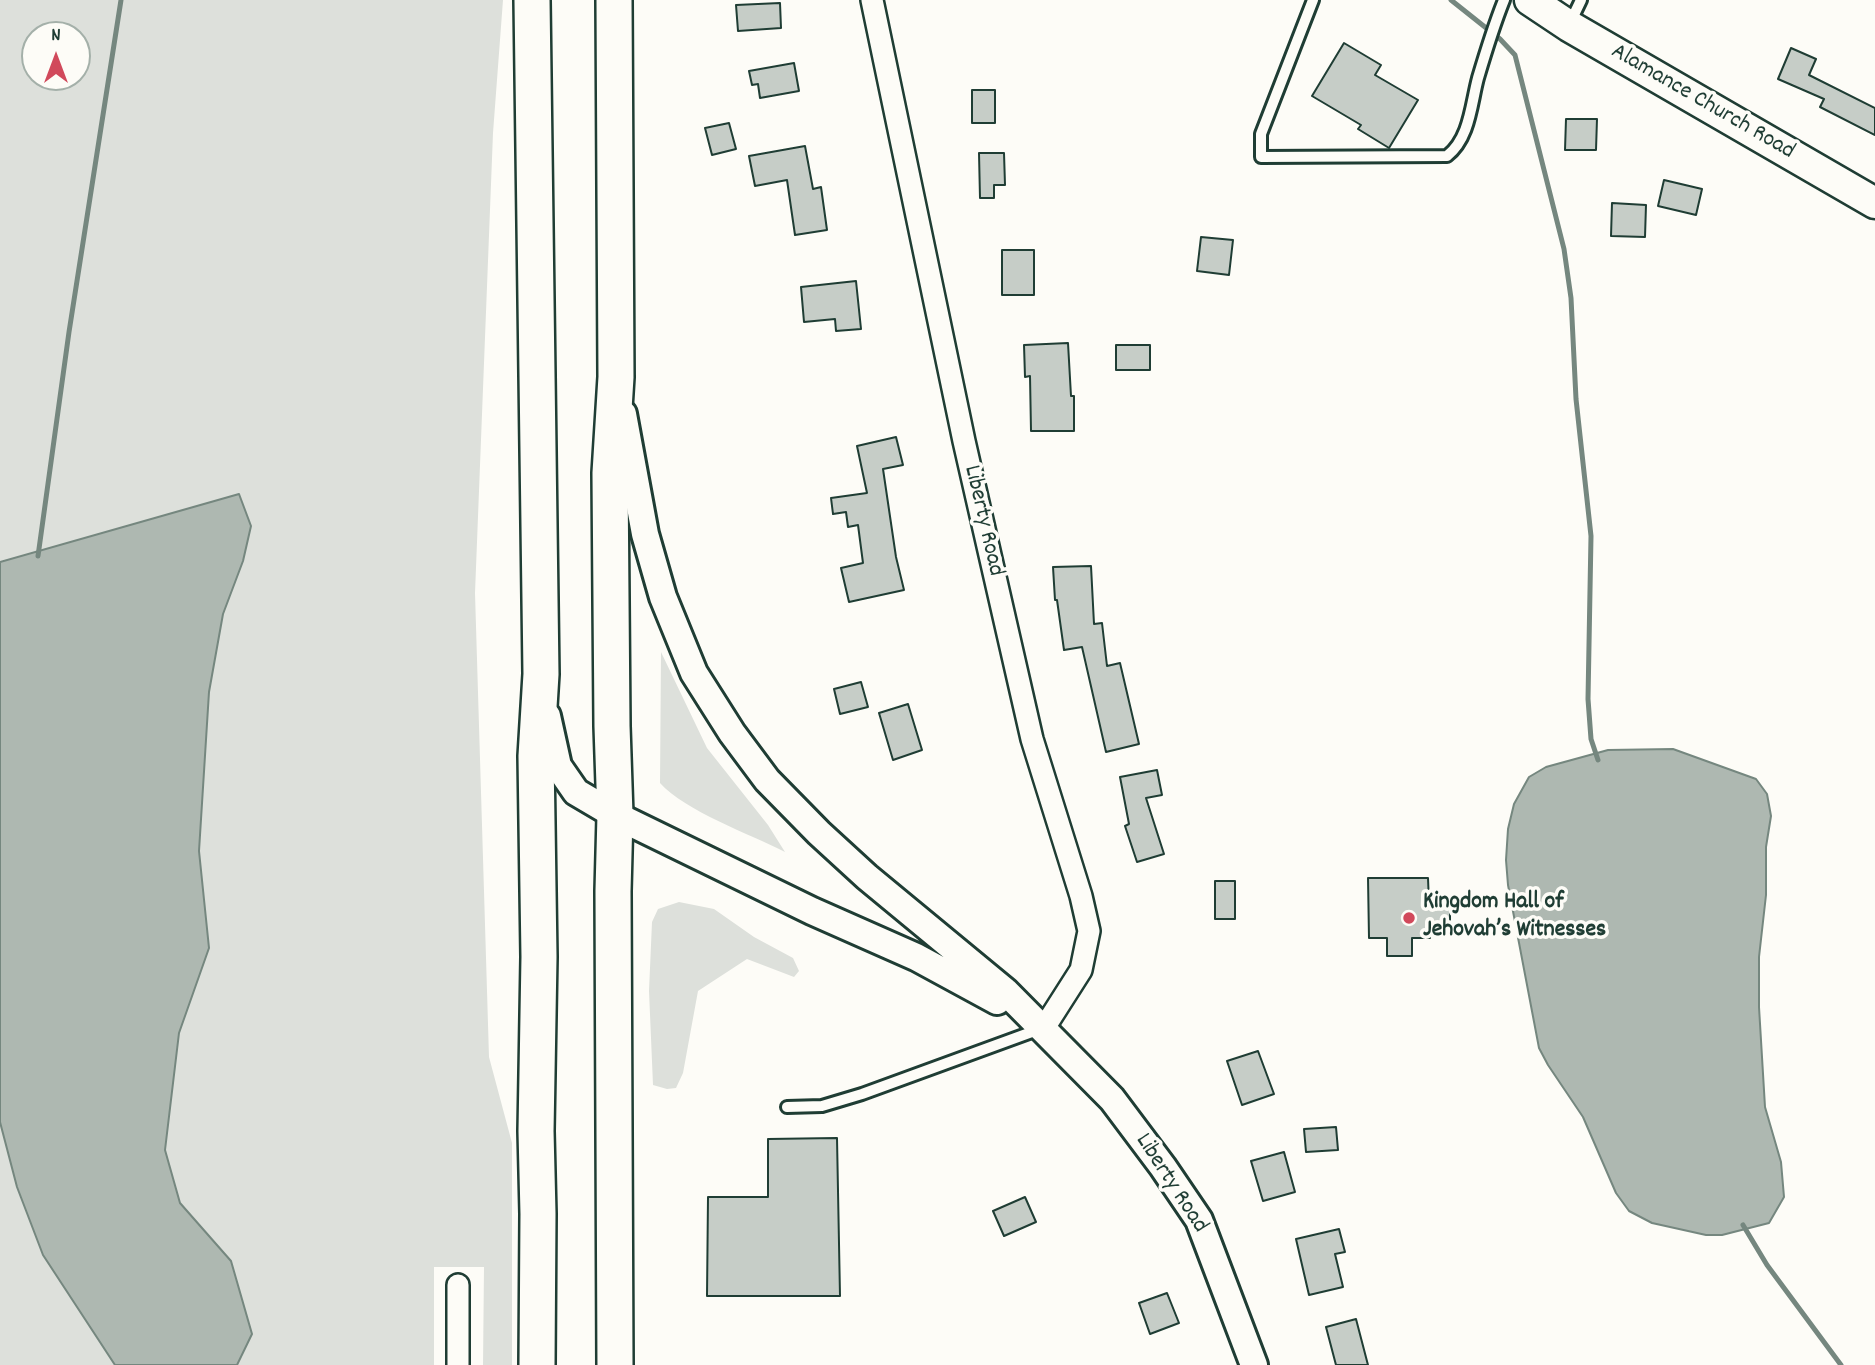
<!DOCTYPE html>
<html>
<head>
<meta charset="utf-8">
<style>
	body { margin:0 }
	#map { position:relative; width:1875px; height:1365px; overflow:hidden; background:#fdfcf7; font-family:Dekko,sans-serif }
	canvas { display:block }
	.north { position:absolute; left:21px; top:21px; width:70px; height:70px; box-sizing:border-box; background:#fdfcf7; border:2px solid #a4b0a9; border-radius:50%; rotate:0deg; font-size:19px; font-weight:700; line-height:28px; text-align:center; color:#1f3d34 }
	.north::after { content:''; display:block; margin:auto; width:24px; height:32px; background:#d1495b; clip-path:polygon(50% 0,100% 100%,50% 72%,0 100%) }
</style>
</head>
<body>
<div id="map">
<canvas width="1875" height="1365"></canvas>
<div class="north">N</div>
</div>
<script>
const g = document.querySelector('canvas').getContext('2d');
g.lineJoin = 'round';
function fillPath(path, color) { g.fillStyle = color; g.fill(path, 'evenodd'); }
function stroke(path, color, width, dash) { g.strokeStyle = color; g.lineWidth = width; g.lineCap = dash ? 'butt' : 'round'; g.setLineDash(dash || []); g.stroke(path); }
function label(font, color, halo, rows, align = 'center') {
  g.font = font + ' Dekko,sans-serif'; g.lineWidth = 7; g.setLineDash([]); g.textBaseline = 'middle'; g.strokeStyle = halo; g.fillStyle = color; for (const [text, x, y, turn = 0] of rows) {
    g.save(); g.translate(x, y); g.rotate((+turn || 0) * Math.PI / 180); g.textAlign = isNaN(turn) ? turn : align; if (halo) g.strokeText(text, 0, 0); g.fillText(text, 0, 0); g.restore();
  }
}
fillPath(new Path2D(`
	M0,0h503l-10,133 -18,460 14,464 23,86v222h-29l1,-98h-50v98h-197l15,-31 -21,-73 -51,-58 -15,-53 14,-117 30,-85 -10,-97 10,-159 14,-78 20,-53 -4,-67 -239,68zM35,35h42v42h-42z
	M661,652l46,96 61,77 17,27c-35,-18 -100,-41 -125,-69z
	M679,902l35,7 40,28 39,21 6,13 -5,6 -47,-18 -49,32 -15,82 -7,15 -9,1 -14,-4 -4,-94 3,-69 6,-13z
	M0,1122l17,65 26,68 72,110h-115z`), '#dde0db');
const water = new Path2D(`
	M239,494l12,32 -8,35 -20,53 -14,78 -10,159 10,97 -30,85 -14,117 15,53 51,58 21,73 -15,31h-122l-72,-110 -26,-68 -17,-65v-560z
	M1673,749l83,30 11,15 4,22 -5,31v48l-7,62v50l6,100 16,55 3,35 -15,26 -47,12h-16l-54,-12 -23,-12 -13,-18 -33,-76 -35,-52 -9,-17 -31,-163 -2,-25 2,-31 6,-25 15,-27 17,-10 62,-17z`);
fillPath(water, '#aeb8b1');
stroke(water, '#75877f', 2);
stroke(new Path2D(`
	M1451,0l49,39 15,16 49,194 7,49 5,101 15,137 -3,163 3,40 7,21
	M38,556l31,-224 52,-332
	M1743,1225l24,40 74,100`), '#75877f', 5);
const building = new Path2D(`
	M780,3l1,25 -43,3 -2,-26z
	M1344,43l37,22 -6,10 43,25 -29,48 -31,-19 3,-4 -49,-29z
	M1791,48l25,11 -7,16 66,33v27l-55,-28 4,-8 -46,-20z
	M794,63l5,28 -39,7 -2,-14 -6,1 -3,-14z
	M972,90h23v33h-23z
	M1566,119h31l-1,31h-31z
	M729,123l7,26 -24,6 -7,-27z
	M805,146l8,43 8,-2 6,43 -32,5 -8,-55 -32,6 -6,-30z
	M979,153h25l1,32h-11v13h-14z
	M1664,180l38,9 -6,26 -38,-9z
	M1612,203l34,2 -1,32 -34,-1z
	M1201,237l32,3 -4,35 -32,-4z
	M1002,250h32v45h-32z
	M856,281l5,48 -25,2 -1,-12 -31,3 -3,-35z
	M1068,343l3,53h3v35h-43l-1,-55 -5,1 -1,-32z
	M1116,345h34v25h-34z
	M896,437l7,28 -20,4 13,88 8,33 -55,12 -8,-34 22,-5 -5,-38 -10,2 -2,-15 -13,2 -2,-16 36,-5 -10,-47z
	M1091,566l3,58 8,-1 5,43 13,-3 19,81 -33,8 -24,-105 -18,3 -7,-50h-2l-2,-33z
	M861,682l7,25 -28,7 -6,-25z
	M908,704l14,46 -29,10 -14,-47z
	M1157,770l5,25 -16,3 18,56 -27,8 -12,-36 4,-2 -9,-47z
	M1368,878h60l1,25h21v30h-20v5h-18v18h-25v-18h-18z
	M1215,881h20v38h-20z
	M1258,1051l16,43 -32,11 -15,-44z
	M1336,1127l2,23 -32,2 -2,-23z
	M837,1138l3,158h-133l1,-99h60v-58z
	M1284,1152l11,40 -32,9 -12,-40z
	M1025,1197l11,25 -32,14 -11,-25z
	M1339,1229l6,23 -10,2 8,33 -34,8 -13,-56z
	M1167,1293l12,30 -29,11 -11,-31z
	M1356,1319l12,46h-32l-10,-38z`);
fillPath(building, '#c6cdc7');
stroke(building, '#1f3d34', 2);
const service = new Path2D(`
	M1313,0l-52,134v23l186,-1c23,-18 24,-52 31,-78 8,-27 16,-53 26,-78
	M1570,23l11,-23
	M787,1107l35,-1 40,-12 178,-65`);
const minor = new Path2D(`
	M872,0l92,441 68,298 49,157 8,35 -8,39 -37,58
	M458,1365v-80`);
const tertiary = new Path2D(`
	M623,414l22,120 18,63 31,76 38,60 35,47 52,53 48,44 138,114 107,108 51,68 36,53 55,145
	M547,716l11,50 18,26 39,23 197,96 104,46 81,44`);
const secondary = new Path2D(`
	M1530,0l39,26 306,177`);
const trunk = new Path2D(`
	M532,0l9,674 -5,82 3,201 -3,174 2,83 -1,151
	M614,0l2,377 -6,96 2,253 3,89 -2,76 2,474`);
stroke(service, '#1f3d34', 16);
stroke(minor, '#1f3d34', 26);
stroke(tertiary, '#1f3d34', 32);
stroke(secondary, '#1f3d34', 35);
stroke(trunk, '#1f3d34', 40);
stroke(service, '#fdfcf7', 10);
stroke(minor, '#fdfcf7', 21);
stroke(tertiary, '#fdfcf7', 26);
stroke(secondary, '#fdfcf7', 30);
stroke(trunk, '#fdfcf7', 35);
for (const [x, y, r, color] of [
	[1409,918,7,"#d1495b"]
]) { const dot = new Path2D(); dot.arc(x, y, r, 0, 2 * Math.PI); g.fillStyle = color; g.fill(dot); stroke(dot, '#fdfcf7', 2.5); }
label('24px', '#1f3d34', '#fdfcf7', [
	["Alamance Church Road",1702,103,30],
	["Liberty Road",982,521,77],
	["Liberty Road",1170,1184,57]
]);
label('bold 24px', '#1f3d34', '#fdfcf7', [
	["Kingdom Hall of",1423,904],
	["Jehovah’s Witnesses",1423,932]
], 'left');
</script>
</body>
</html>
